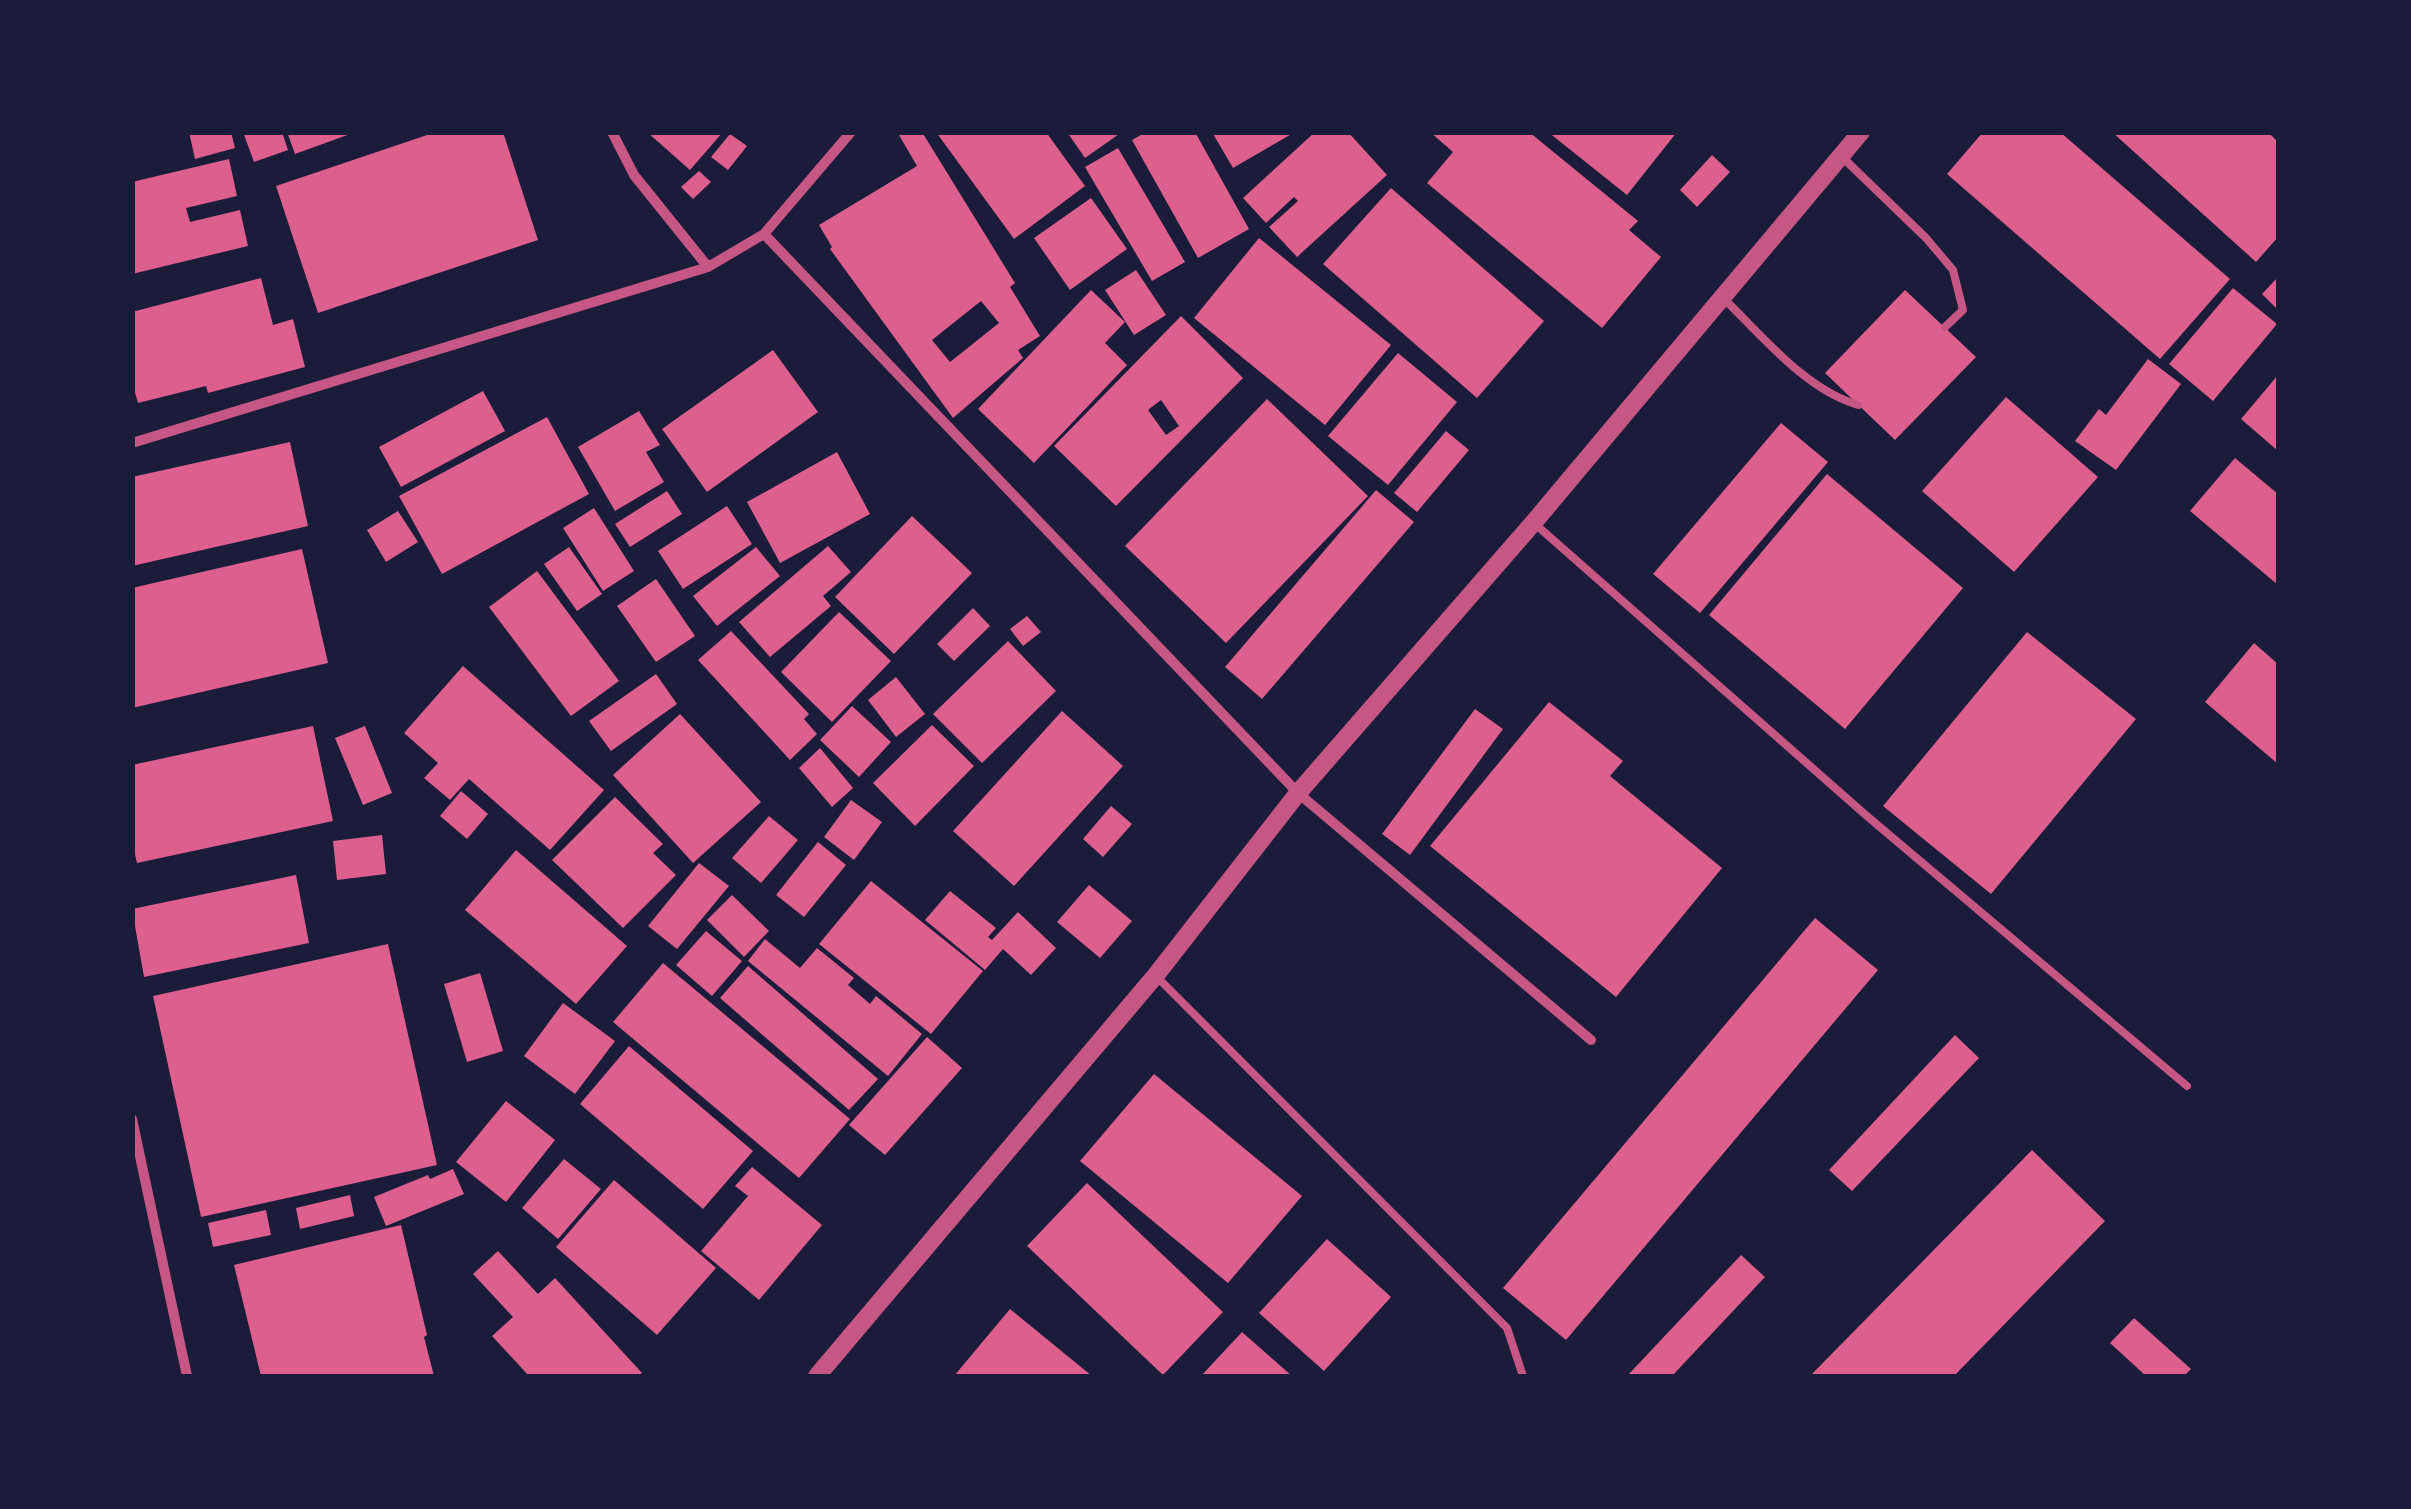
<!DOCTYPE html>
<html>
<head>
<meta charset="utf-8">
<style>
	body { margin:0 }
	#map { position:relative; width:2411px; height:1509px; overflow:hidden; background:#1b1b3a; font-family:"Titillium Web",sans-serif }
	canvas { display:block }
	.frame { position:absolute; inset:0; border:135px solid #1b1b3a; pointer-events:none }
</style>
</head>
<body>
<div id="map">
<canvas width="2411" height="1509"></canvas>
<div class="frame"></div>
</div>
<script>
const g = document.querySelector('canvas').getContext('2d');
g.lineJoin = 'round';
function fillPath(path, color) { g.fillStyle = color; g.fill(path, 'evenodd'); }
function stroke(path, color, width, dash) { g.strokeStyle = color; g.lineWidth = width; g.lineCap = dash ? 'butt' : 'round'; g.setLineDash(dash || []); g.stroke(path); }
fillPath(new Path2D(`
	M189,132h42l4,16 -40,11z
	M243,132h39l6,18 -34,12z
	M287,132h65l1,1 -58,21z
	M436,132h67l35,108 -220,73 -42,-127z
	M647,132h76l-33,38z
	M904,132h18l93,151 -5,4 30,49 -22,14 5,8 -70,60 -123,-169 2,-2 -13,-22 98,-59 -18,-31zM981,301l18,22 -49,39 -18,-22z
	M936,132h110l39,54 -71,53z
	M1067,132h55l-37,26z
	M1146,132h49l54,97 -51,29 -66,-118z
	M1212,132h83l-62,36z
	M1315,132h33l39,43 -90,82 -28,-30 29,-26 -4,-4 -28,26 -23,-25z
	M1430,132h99l109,89 -9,9 32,27 -59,71 -175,-145 26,-31z
	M1548,132h129l-50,63z
	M1983,132h77l170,147 -70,80 -213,-185z
	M2112,132h156l10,10v95l-22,25z
	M730,134l17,12 -19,24 -17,-13z
	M1118,148l67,114 -33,19 -67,-114z
	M1712,155l18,17 -33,35 -17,-17z
	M229,159l8,37 -51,12 4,14 50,-12 8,36 -116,28v-92z
	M699,171l12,11 -18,17 -12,-12z
	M1391,188l153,133 -67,77 -154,-134z
	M1091,198l36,51 -57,41 -36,-52z
	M1259,238l132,107 -66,80 -131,-107z
	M1136,270l30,45 -32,20 -29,-45z
	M2278,277v33l-16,-16z
	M261,278l12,47 20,-6 12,48 -97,26 -2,-7 -68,17 -6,-21v-70z
	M2233,288l44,36 -64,77 -44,-37z
	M1091,290l34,32 -20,21 22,22 -93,98 -56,-54z
	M1905,290l71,67 -81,83 -70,-67z
	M1181,316l62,62 -127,128 -62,-60zM1161,400l18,26 -13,9 -18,-25z
	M773,350l45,62 -111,80 -45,-63z
	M1398,353l59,49 -69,83 -60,-49z
	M2148,359l33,25 -65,86 -41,-29 24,-32 7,6z
	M2278,375v76l-37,-32z
	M483,391l22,40 -104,56 -22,-40z
	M2006,397l92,80 -84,95 -92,-81z
	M1267,399l101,97 -142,147 -101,-97z
	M639,411l21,34 -14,7 18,30 -49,29 -37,-64z
	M547,417l42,77 -147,80 -43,-78z
	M1781,423l47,39 -128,151 -47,-39z
	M1446,431l23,19 -52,62 -23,-19z
	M290,442l18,84 -176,40v-89z
	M837,452l33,62 -90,49 -33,-61z
	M2235,458l43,36v91l-88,-74z
	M1827,474l136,114 -118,141 -136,-114z
	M1376,490l38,32 -152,177 -37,-32z
	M667,491l15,23 -52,33 -15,-23z
	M727,506l25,38 -69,45 -25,-38z
	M594,508l40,63 -31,20 -40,-63z
	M398,511l20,31 -32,20 -19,-32z
	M912,516l60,57 -78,81 -59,-57z
	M828,546l23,26 -28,24 8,10 -61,51 -31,-35z
	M569,547l33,47 -25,17 -33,-47z
	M756,547l24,29 -63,50 -24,-30z
	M302,549l26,114 -196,45v-120z
	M537,571l82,110 -48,35 -82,-109z
	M656,579l39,57 -39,26 -39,-56z
	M973,608l17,18 -36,35 -17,-17z
	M839,612l52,49 -59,61 -51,-50z
	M1027,616l14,16 -18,14 -13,-17z
	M731,631l78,83 -5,5 13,15 -27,26 -92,-100z
	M2027,632l109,87 -145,175 -108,-88z
	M1008,641l48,50 -74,72 -49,-49z
	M2254,643l24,21v100l-73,-62z
	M463,666l141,124 -54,60 -81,-71 -19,21 -26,-22 14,-15 -34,-30z
	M656,674l21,30 -66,47 -22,-30z
	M896,677l29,37 -29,23 -28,-37z
	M1549,702l74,59 -13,15 112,92 -106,129 -186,-151z
	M852,706l39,36 -32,35 -39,-37z
	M1475,709l28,20 -93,126 -28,-21z
	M1062,711l61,55 -109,120 -61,-55z
	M680,714l81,88 -68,61 -80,-88z
	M932,725l42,41 -59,60 -42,-43z
	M313,726l20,95 -196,42 -5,-22v-76z
	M365,726l27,67 -29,12 -28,-67z
	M820,748l33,40 -21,19 -33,-39z
	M461,791l27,23 -21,25 -27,-23z
	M615,797l48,47 -10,9 23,22 -53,53 -71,-68z
	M851,800l31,22 -28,38 -30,-23z
	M1111,806l21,18 -29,33 -20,-18z
	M769,816l29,24 -37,43 -29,-25z
	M382,835l4,39 -49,6 -4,-39z
	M818,842l28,23 -42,52 -28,-22z
	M516,850l111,96 -51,58 -111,-94z
	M699,863l30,23 -52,63 -29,-23z
	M296,875l13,68 -165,34 -12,-68z
	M871,881l112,90 -52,63 -112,-90z
	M1089,885l43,36 -32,37 -43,-36z
	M950,891l46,37 -8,9 4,3 26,-28 38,36 -25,27 -28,-26 -18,21 -60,-50z
	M732,895l37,36 -25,26 -37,-37z
	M1815,918l63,52 -312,370 -63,-52z
	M706,931l36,30 -30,35 -36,-31z
	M765,939l35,29 17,-20 37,30 -6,7 22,19 6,-8 46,38 -34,42 -140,-115z
	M388,944l49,221 -236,52 -48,-221z
	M663,963l187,156 -51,59 -186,-156z
	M748,966l130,113 -29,31 -129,-112z
	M480,973l23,78 -36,11 -23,-78z
	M563,1003l52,38 -40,53 -51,-38z
	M1955,1035l24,23 -127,133 -23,-21z
	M927,1037l35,31 -77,87 -36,-30z
	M629,1046l124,105 -50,58 -123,-105z
	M1154,1074l148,122 -74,87 -148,-122z
	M506,1101l49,39 -49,62 -50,-40z
	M2032,1150l73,71 -151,155h-144z
	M564,1159l37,30 -43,50 -36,-31z
	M752,1167l70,58 -63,75 -58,-49 47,-55 -13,-10z
	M453,1169l11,25 -78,32 -12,-29 54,-22 2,4z
	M614,1180l102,88 -59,67 -101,-88z
	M1087,1183l136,129 -60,63 -136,-129z
	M350,1195l4,21 -54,13 -4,-21z
	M266,1210l5,25 -58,12 -5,-24z
	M401,1225l26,110 -3,2 10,39h-173l-27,-111z
	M1327,1239l64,58 -67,74 -65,-58z
	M498,1251l40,43 17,-16 87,95 -4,3h-109l-37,-40 21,-19 -40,-43z
	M1741,1255l24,22 -93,99h-45z
	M1010,1309l82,67h-138z
	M2134,1318l57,51 -7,7h-38l-36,-33z
	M1242,1332l50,44h-91z`), '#dd5f8e');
stroke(new Path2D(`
	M1841,156l85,82 27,32 10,40 -18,17
	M1722,297c40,38 82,92 136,108
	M1535,524l333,293 319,269
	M1158,978l349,350 16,48`), '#c65784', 8);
stroke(new Path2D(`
	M612,132l22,43 74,92
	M764,234l534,559 293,247
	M132,443l576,-176 56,-33 87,-102
	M132,1119l55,257`), '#c65784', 10);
stroke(new Path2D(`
	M817,1376l339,-401 142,-182 236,-271 327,-390`), '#c65784', 18);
</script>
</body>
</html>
